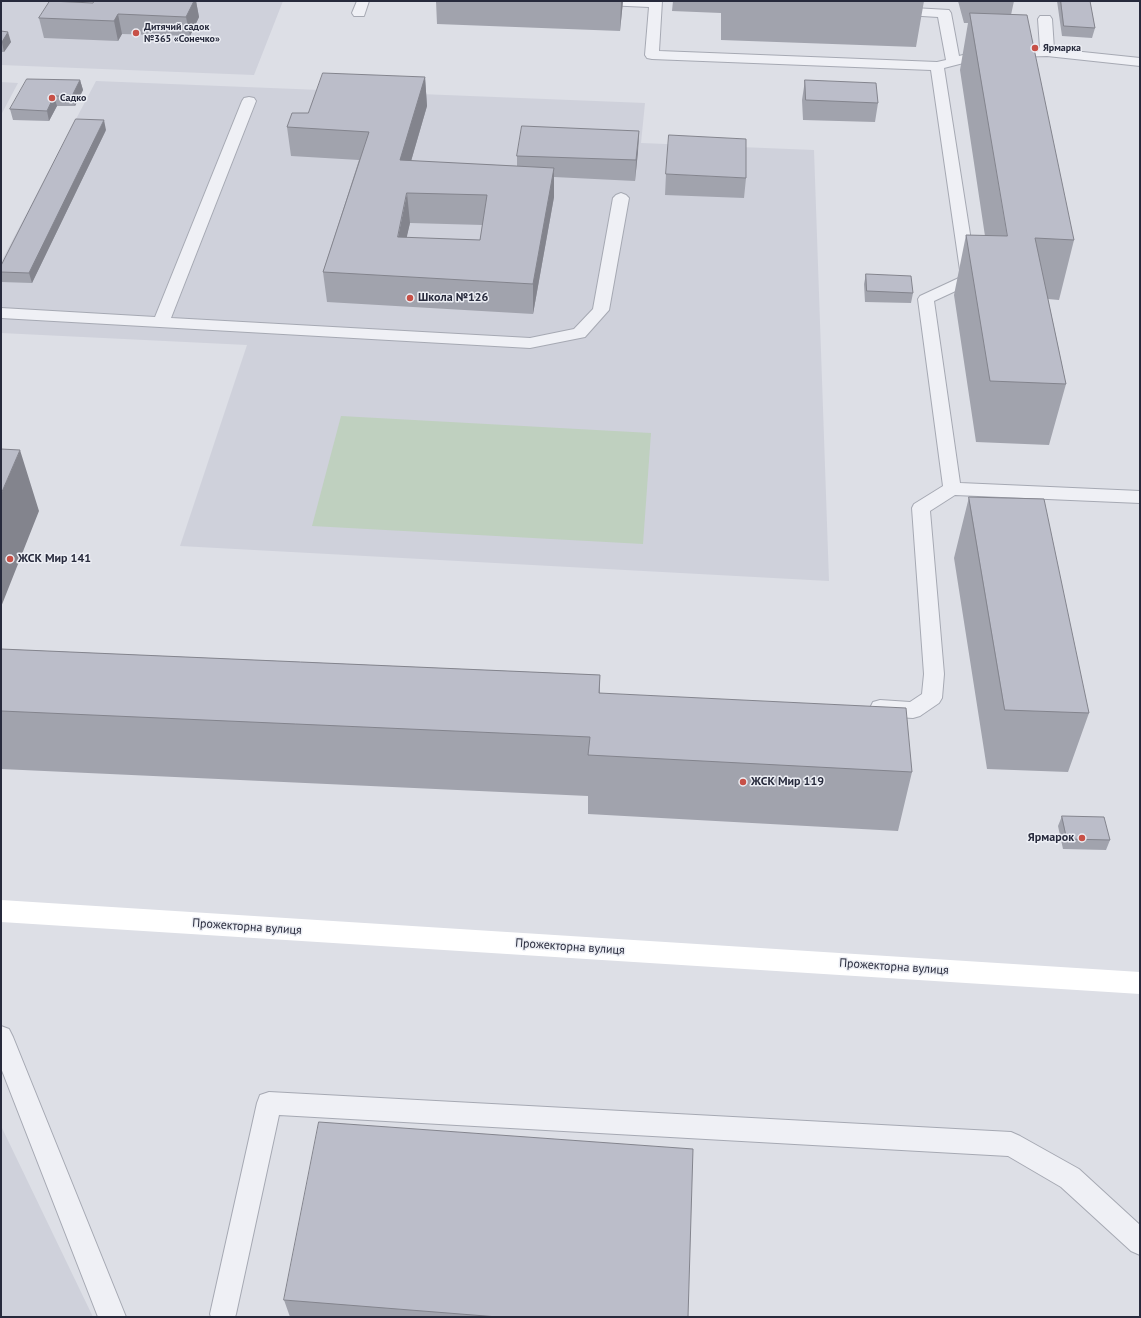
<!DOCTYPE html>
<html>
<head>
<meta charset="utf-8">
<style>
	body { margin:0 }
	#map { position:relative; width:1141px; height:1318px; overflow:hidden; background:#dddfe6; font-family:"PT Sans",sans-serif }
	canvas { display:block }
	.frame { position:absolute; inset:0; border:2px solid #272a3c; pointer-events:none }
</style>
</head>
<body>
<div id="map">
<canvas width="1141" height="1318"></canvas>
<div class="frame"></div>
</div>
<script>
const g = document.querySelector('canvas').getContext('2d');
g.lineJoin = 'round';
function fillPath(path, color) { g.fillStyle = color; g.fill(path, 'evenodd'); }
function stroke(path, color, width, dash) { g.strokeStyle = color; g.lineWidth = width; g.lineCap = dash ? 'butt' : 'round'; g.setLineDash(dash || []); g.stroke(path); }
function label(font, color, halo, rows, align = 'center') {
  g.font = font + ' "PT Sans",sans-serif'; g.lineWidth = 3; g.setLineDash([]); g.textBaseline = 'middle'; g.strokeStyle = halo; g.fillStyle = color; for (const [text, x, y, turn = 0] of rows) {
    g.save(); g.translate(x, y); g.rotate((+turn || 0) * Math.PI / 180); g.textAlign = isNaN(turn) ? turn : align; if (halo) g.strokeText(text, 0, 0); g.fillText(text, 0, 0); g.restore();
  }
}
fillPath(new Path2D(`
	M1,1h282l-29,74 -253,-10z
	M96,81l549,22 -4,40 173,7 15,431 -649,-35 67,-201 -246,-12v-71z
	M1,82l17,1 -17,32z
	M1,1128h1l91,189h-92z`), '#cfd1db');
fillPath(new Path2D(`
	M341,416l310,17 -8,111 -331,-18z`), '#bfd0bf');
const lane = new Path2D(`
	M357,1h12l-5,15h-10l-2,-3z
	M599,1h63l-3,50 278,11 9,-2 -8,-43 -48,-3 -2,-3 2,-3 5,-1 54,3 2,3 8,43 24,-6 57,-2 -2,-29 2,-3h10l2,3 2,30 86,9v8l-93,-10 -64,2 -39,10 33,211 -2,3 -41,19 26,182 180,8v12l-185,-8 -25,16 14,163 -2,24 -3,5 -19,13 -7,2 -33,-2 -7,-2 -3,-6 3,-6 7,-2 30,2 12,-8 2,-20 -12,-166 2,-4 29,-18 -25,-187 2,-3 41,-19 -30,-207 -279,-11 -5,-1 -2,-3 4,-48 -44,-2 -5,-1z
	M249,97l5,1 2,3 -85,217 359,20 44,-9 19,-20 20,-111 3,-3 5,-2 5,2 3,3 -20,112 -24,27 -55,11 -529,-30v-10l154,9 87,-216 2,-3z
	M1,1026l8,3 4,8 113,280h-28l-97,-249z
	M269,1092l742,40 9,4 59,33 61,56v30l-9,-4 -70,-64 -53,-31 -729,-41 -43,199 -1,3h-24l-1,-3 47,-211 3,-8z`);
stroke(lane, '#a6a9b3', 2);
fillPath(lane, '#eff0f5');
fillPath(new Path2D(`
	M1,900l1139,72v22l-1139,-72z`), '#fff');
fillPath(new Path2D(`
	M94,1h102l3,16 -9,19 -68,-2 -4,7 -74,-3 -5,-20 54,-15z
	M436,1h187l-3,30 -183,-7z
	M673,1h251l-8,46 -195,-7v-27l-49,-2z
	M958,1h56l-3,14 63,225 -15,60 -11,-1 18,85 -17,61 -73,-3 -22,-147 12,-60 19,1 -25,-166 8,-47h-4z
	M1057,1h33l5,27 -3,10 -30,-2z
	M1,31l10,11 -7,10h-3z
	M425,77l2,29 -16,55 106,5v-10l122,-25 -1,20 -3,30 -81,-4v20l-21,117 -206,-12 -4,-30 36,-112 -68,-4 -4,-29 21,-14zM410,223l73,2 -3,15 -74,-2z
	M80,80l3,10 -8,16h-18l-8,15 -36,-1 -3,-11z
	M805,80l73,23 -3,19 -72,-2 -1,-20z
	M106,130l-74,153 -31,-1v-16z
	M666,174l80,4 -2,20 -79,-3z
	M866,274l47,19 -2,10 -46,-1 -1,-18z
	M969,497l120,216 -21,59 -81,-3 -33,-211z
	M1,649l599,26v18l312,79 -14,59 -310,-17v-18l-587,-27z
	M1062,816l48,24 -4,10 -43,-1 -5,-23z
	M284,1300l404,17h-398z`), '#a1a3ad');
fillPath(new Path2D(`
	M194,1h2l3,16 -9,19 -4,-19z
	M621,1h2l-3,30z
	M118,14l4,20 -4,7 -4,-20z
	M8,32l3,10 -7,10 -2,-10z
	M425,77l2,29 -24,83 -3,-29z
	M80,80l3,10 -8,16 -3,-10z
	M54,96l3,10 -8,15 -2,-10z
	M104,120l2,10 -74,153 -3,-10z
	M639,131l-1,20 -3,30 1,-21z
	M554,168v29l-21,117v-30z
	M407,193l3,30 -10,44 -2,-30z
	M20,450l19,61 -38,96v-113z`), '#83848d');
const building = new Path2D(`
	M50,1l43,2 1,-2h100l-8,16 -68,-3 -4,7 -75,-3z
	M1061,1h29l5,27 -31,-2z
	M970,13l57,2 47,225 -39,-2 31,146 -76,-3 -24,-146 41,1z
	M1,31l7,1 -6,10h-1z
	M323,73l102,4 -25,83 154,8 -21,116 -210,-12 46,-140 -82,-5 5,-14h16zM407,193l80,2 -7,45 -82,-3z
	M27,79l53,1 -8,16h-18l-7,15 -37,-2z
	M805,80l71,3 2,20 -72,-3z
	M76,119l28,1 -75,153 -28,-1v-6z
	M522,126l117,5 -3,29 -119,-4z
	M669,135l77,4v39l-80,-4z
	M866,274l45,2 2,17 -46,-2z
	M1,449l19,1 -19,44z
	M969,497l75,2 45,214 -84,-3z
	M1,649l599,26 -1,18 307,15 6,64 -324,-17 2,-18 -589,-26z
	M1062,816l42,1 6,23 -43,-1z
	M319,1122l374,27 -5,168h-190l-214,-17z`);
fillPath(building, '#bbbdc9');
stroke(building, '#83848d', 1);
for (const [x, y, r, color] of [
	[136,33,4,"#c75047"],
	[1035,48,4,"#c75047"],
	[52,98,4,"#c75047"],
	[410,298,4,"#c75047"],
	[10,559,4,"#c75047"],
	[743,782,4,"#c75047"],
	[1082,838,4,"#c75047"]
]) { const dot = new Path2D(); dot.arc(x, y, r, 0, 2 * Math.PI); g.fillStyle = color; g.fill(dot); stroke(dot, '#eceef4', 1.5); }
label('bold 10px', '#272a3c', '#eceef4', [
	["Дитячий садок",144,27],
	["№365 «Сонечко»",144,39],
	["Ярмарка",1043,48],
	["Садко",60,98]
], 'left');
label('bold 12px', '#272a3c', '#eceef4', [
	["Школа №126",418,298],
	["ЖСК Мир 141",18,559],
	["ЖСК Мир 119",751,782],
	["Ярмарок",1074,838,"right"]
], 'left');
label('12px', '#272a3c', '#eceef4', [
	["Прожекторна вулиця",247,927,4],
	["Прожекторна вулиця",570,947,4],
	["Прожекторна вулиця",894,967,4]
]);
</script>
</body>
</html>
